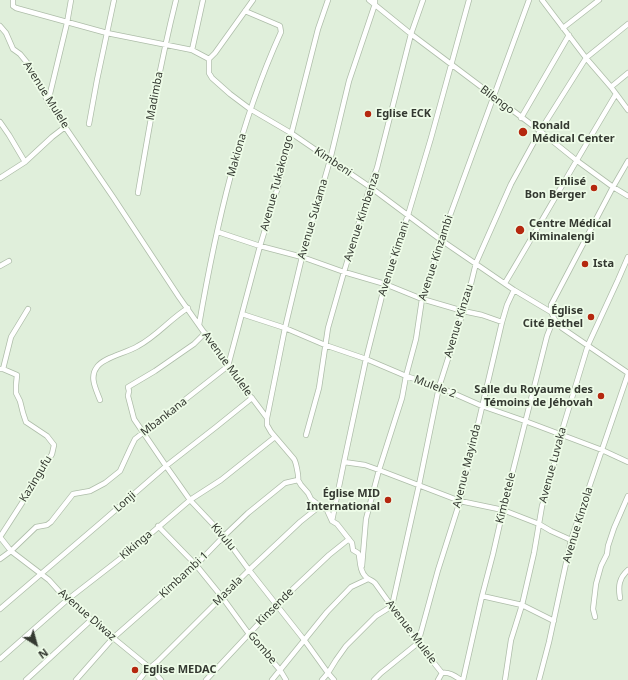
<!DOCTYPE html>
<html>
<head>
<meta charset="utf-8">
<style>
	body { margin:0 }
	#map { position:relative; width:628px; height:680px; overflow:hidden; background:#e0efdb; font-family:"Noto Sans",sans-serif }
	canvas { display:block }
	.north { position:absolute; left:16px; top:624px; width:40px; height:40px; -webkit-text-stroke:3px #eefce8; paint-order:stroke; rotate:143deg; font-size:11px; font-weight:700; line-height:16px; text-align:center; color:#343931 }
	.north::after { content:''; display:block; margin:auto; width:14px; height:18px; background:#343931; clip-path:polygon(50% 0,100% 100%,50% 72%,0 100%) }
</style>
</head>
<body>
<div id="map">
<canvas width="628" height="680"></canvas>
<div class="north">N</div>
</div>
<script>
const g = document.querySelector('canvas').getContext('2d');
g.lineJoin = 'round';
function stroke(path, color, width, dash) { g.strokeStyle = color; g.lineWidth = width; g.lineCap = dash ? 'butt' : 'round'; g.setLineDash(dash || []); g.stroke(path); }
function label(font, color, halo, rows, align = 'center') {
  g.font = font + ' "Noto Sans",sans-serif'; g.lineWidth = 3.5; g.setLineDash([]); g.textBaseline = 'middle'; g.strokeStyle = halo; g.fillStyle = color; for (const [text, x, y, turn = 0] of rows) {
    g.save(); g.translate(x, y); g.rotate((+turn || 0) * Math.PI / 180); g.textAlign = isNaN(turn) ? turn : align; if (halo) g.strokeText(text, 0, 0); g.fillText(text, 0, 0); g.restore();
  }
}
const minor = new Path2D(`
	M13,0v6l3,2 91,25 85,17 17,9
	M369,0l42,34 129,97 36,29 37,27 15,9
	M542,0l44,58 25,29 17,23
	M0,26l6,7 7,16 7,5 9,11 19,37 65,95 66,100 58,82 4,8 11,11 15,20v7l4,7 23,27c2,3 5,18 4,21l3,5 7,8 3,6 9,7 7,4 5,11 5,3 15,19 1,7 5,3 1,2c1,7 1,17 7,22 3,3 6,3 9,6l43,60 24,30c8,-1 13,3 19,7
	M563,28l36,-28
	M192,50l11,-50
	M209,59v14l3,5 18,16 20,15 41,24 79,54 71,53 73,50 37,22
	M209,59l6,-6 38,-53
	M611,87l17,-14
	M48,102l19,-79 4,-23
	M521,118l48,-83
	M0,122l9,13 16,27
	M89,124l8,-44 17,-80
	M628,161l-15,26 -62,118c0,11 4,16 11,23l66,45
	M0,178l25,-16 27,-25 13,-10
	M138,193c11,-65 22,-129 38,-193
	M218,232l42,14 42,11 42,15 41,12 37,15 41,12 19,4 20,7
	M0,266l9,-5
	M505,283c37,-62 73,-126 111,-189
	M242,314l43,14 40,17 41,14 40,17 33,11 43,19 43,15 77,29 26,12
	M199,325c17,-99 40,-201 82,-293l-1,-6 -2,-1 -33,-14
	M205,333l-11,11 -39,27 -27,16 1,4 -1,5 6,23 32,47 24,34 34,36 25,34 56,71 23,32 6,7
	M0,369h3l8,-32 17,-28
	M100,400c-4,-11 -11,-23 -3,-33 7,-10 30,-14 41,-21 19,-10 32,-27 50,-38
	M267,418l18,-90 17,-71 28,-97 19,-79 26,-77v-4
	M306,435l13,-47 9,-60 16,-56 27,-89 6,-15 34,-134 12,-34
	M344,462l21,3 14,5 81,31 43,9 36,14 12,7 20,9
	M332,521l12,-59 22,-103 19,-75 11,-35 12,-34 23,-77 38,-138
	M158,526l38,39 26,32 27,37 31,36 6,10
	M0,537l11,14 38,29 18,20 83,68 11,12
	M0,537l31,-48 21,-35 2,-9 -7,-9 -21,-14 -3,-9 -3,-12 -4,-8v-8l1,-10 -14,-6
	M0,559l11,-8 25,-24 11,-2 4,-3 22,-28 17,-3 15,-8 15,-12 11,-24 4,-8 93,-73 32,-120 17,-56 41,-161 10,-29
	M362,566l4,-47 13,-49 23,-72 4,-22 10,-37 6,-40 19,-59 88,-240
	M482,596l40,9 32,16
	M620,598c-2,-12 -1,-20 8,-28
	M0,609l104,-89 62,-54 50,-39 36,-29
	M595,617l-2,-8 3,-25 5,-18 6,-12 1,-8 6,-18 14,-32
	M0,659l67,-59 67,-52 56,-48 31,-20 54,-43
	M26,680l65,-60
	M76,680l37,-42 83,-73 28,-29 24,-23 37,-30 13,-3
	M139,680l7,-9 11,-9 92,-92 51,-48 20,-16
	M206,680l70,-75 53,-50 20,-16
	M272,680l55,-68 24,-25 17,-8
	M322,680l6,-7 8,-13 10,-14 30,-30 16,-10 27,-121 20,-98 29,-91 8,-33 35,-79 29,-53 46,-73 42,-34
	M374,680l7,-7 37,-30 20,-73 22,-69 42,-179 5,-17 7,-15
	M438,680l4,-7
	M463,680l19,-84 11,-42 10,-44 44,-174 7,-18
	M505,680l6,-40 11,-35 12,-52 8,-47 8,-24 11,-48 27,-89 30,-65 10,-23
	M539,680l10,-38 22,-102 57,-166`);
stroke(minor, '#aebda9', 6);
stroke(minor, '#fff', 4.5);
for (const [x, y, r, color] of [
	[368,114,4,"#b5280f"],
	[523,132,5,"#b5280f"],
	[594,188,4,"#b5280f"],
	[520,230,5,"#b5280f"],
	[585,264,4,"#b5280f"],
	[591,317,4,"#b5280f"],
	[601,396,4,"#b5280f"],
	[388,500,4,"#b5280f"],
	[135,670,4,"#b5280f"]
]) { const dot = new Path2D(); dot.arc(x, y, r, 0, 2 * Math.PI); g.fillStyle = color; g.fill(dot); stroke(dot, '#eefce8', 1.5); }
label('11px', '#343931', '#eefce8', [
	["Avenue Mulele",46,95,58],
	["Madimba",155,96,-79],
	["Bilengo",497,100,37],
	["Makiona",237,155,-74],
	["Kimbeni",333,162,34],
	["Avenue Tukakongo",277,183,-75],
	["Avenue Kimbenza",362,217,-72],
	["Avenue Sukama",313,219,-74],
	["Avenue Kinzambi",436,258,-72],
	["Avenue Kimani",394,259,-72],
	["Avenue Kinzau",459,321,-73],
	["Avenue Mulele",227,364,54],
	["Mulele 2",435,387,21],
	["Mbankana",164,417,-38],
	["Avenue Luvaka",553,465,-75],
	["Avenue Mayinda",467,466,-76],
	["Kazingufu",36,479,-59],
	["Kimbetele",506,498,-76],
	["Lonji",125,502,-41],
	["Avenue Kinzola",578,525,-73],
	["Kivulu",223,537,50],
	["Kikinga",136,545,-40],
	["Kimbambi 1",184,575,-43],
	["Masala",228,591,-45],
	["Kinsende",275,607,-45],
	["Avenue Diwaz",87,615,41],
	["Avenue Mulele",411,632,53],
	["Gombe",262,648,50]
]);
label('bold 11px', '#343931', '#eefce8', [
	["Eglise ECK",376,114],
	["Ronald",532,126],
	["Médical Center",532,139],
	["Enlisé",586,182,"right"],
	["Bon Berger",586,195,"right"],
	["Centre Médical",529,224],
	["Kiminalengi",529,237],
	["Ista",593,264],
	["Église",583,311,"right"],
	["Cité Bethel",583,324,"right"],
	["Salle du Royaume des",593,390,"right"],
	["Témoins de Jéhovah",593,403,"right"],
	["Église MID",380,494,"right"],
	["International",380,507,"right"],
	["Eglise MEDAC",143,670]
], 'left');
</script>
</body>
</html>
